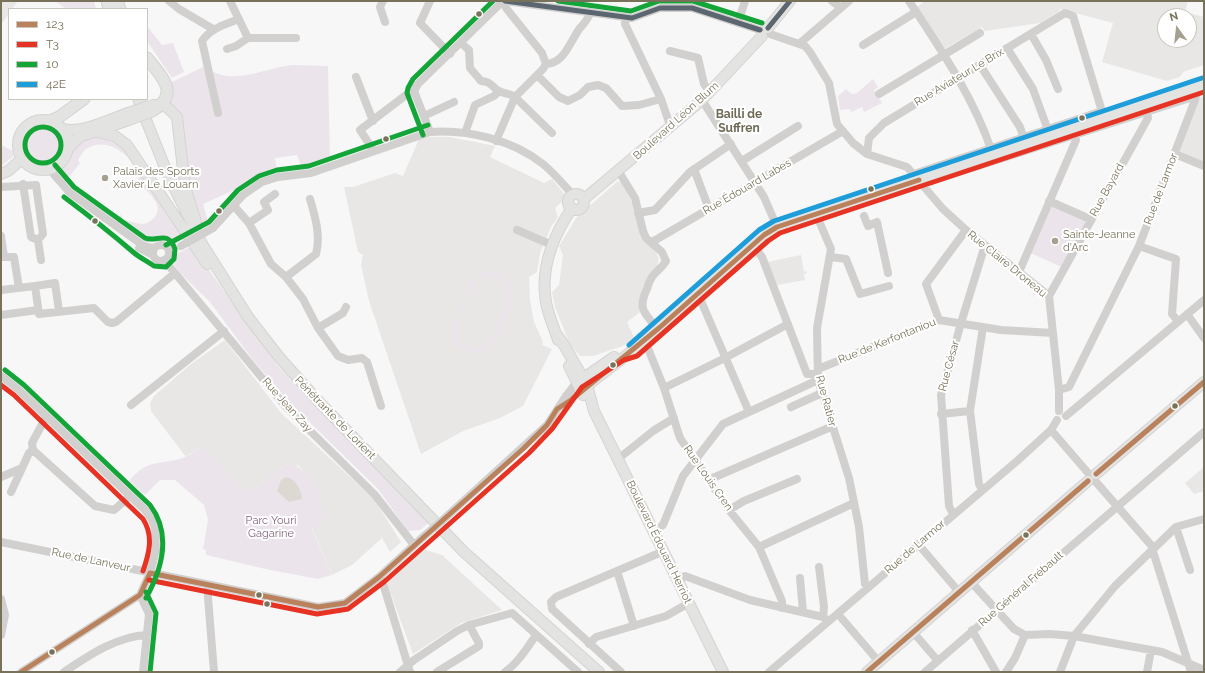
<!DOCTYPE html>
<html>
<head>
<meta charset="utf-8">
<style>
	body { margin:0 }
	#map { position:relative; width:1205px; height:673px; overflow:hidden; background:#f7f7f8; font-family:Raleway,sans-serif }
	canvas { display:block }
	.frame { position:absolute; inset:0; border:2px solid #777259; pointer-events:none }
	.legend { position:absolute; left:8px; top:8px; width:140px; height:92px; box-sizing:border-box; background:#fff; border:1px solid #c9c7bd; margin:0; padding:5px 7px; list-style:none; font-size:12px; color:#777259 }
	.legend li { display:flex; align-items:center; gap:8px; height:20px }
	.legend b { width:20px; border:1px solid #c9c7bd }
	.north { position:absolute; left:1157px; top:8px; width:40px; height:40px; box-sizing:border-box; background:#fff; border:1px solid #c9c7bd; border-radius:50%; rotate:345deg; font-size:11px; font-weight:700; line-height:16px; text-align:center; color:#777259 }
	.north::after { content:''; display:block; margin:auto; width:14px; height:18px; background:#a4a191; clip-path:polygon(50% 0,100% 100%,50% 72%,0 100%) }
</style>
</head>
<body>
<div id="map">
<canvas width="1205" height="673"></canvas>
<div class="frame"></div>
<ul class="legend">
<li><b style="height:5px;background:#b9825d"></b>123</li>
<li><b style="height:5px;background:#e63323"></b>T3</li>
<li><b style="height:5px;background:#13a538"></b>10</li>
<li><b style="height:5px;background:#1d9dd9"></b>42E</li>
</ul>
<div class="north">N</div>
</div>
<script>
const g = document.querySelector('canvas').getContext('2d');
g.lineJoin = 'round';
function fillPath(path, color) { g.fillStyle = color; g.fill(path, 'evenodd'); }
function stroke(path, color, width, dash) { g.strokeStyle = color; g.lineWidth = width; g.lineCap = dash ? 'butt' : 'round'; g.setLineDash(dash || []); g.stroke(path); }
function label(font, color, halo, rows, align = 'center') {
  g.font = font + ' Raleway,sans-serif'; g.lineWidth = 4; g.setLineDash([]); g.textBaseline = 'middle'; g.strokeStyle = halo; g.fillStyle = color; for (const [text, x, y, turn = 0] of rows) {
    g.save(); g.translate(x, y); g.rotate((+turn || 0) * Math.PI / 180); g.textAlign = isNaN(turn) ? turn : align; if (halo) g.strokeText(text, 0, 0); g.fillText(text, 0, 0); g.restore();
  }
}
fillPath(new Path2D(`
	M1,1h17l-6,8h-3v5l-7,9 -1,14z
	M925,1h263l-3,11 19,5v48l-21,7 -3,5 -13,4 -65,-19 11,-39 -53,-14 -2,3 -18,11 -55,8 -3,-4 -38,22 -27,-42zM1165,16h24v24h-24z
	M1204,96v66l-25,-10 21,-55z
	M431,137h19l45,9 -5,11 54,26 8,-4 15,18 -12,11 3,9 -7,10 -11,26 -3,19 -8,5 1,23 4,22 9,20 -1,3 10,4 -29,57 -23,12 -37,13 -42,23 -52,-153 -8,-36 2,-10 -5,-3 -14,-65h9l42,-14 8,3 16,-37z
	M618,181l4,2 7,13 30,63 -2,8 -12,17 -6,18 1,10 -13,10 8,18 -15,7 -27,9h-13l-10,-11 -15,-38 -3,-15 7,-7 4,-30 -4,-9 18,-29z
	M801,255l3,17 2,-1 1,2 -3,1 1,6 -28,5 -10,-23z
	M225,340l56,73 93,86 27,43 -11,10 -8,-14 -30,27 -20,10 -20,-47 5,-31 5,-4 -23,-27 -12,-2 -34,25 -5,1h-5l-33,-38 -12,-4 -12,9 -35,-46 -1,-8 4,-7 37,-32z
	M1204,467v24l-10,3 -9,-11z
	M422,549l20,6 60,55 -41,13 -48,31 -26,-70 3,-7z`), '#e8e7e6');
fillPath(new Path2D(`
	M55,1h39l2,8h-30z
	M147,26l15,19 11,-2 11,29 -12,6 -25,-37z
	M292,65l36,1 2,94 -28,9 -5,-14 -22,3 2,13 -74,33 6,20 -5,4 -14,-40 -5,-31 -2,-38 -14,-17 3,-8v-12l33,-16c24,22 59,2 87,-1z
	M873,79l5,8 -4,3 8,13 -18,9 -2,-5 -11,5 -1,-3 -10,1 -2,-14 8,-7 6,5 5,-1z
	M22 145a21 21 0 1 1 42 0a21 21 0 1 1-42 0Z
	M97,134l16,3 12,9 60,92 -14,7 -9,-7 -15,5 -31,-21 4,-7 2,1v3c7,2 16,5 22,5 4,-1 8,-4 11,-7 8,-12 -4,-22 -12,-30l-3,3c-4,-6 0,-11 -2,-18 -7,-18 -32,-35 -50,-24 -5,2 -7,8 -10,12l2,3 -15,19 -5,-9 14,-31z
	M1,145l12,6v6l-12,9z
	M1049,201l41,18 -26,49 -36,-16z
	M192,246l85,119 155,155 -12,10 -12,1 -30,-42 -89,-87 -36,-42 -43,-58 -30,-29 -7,-10 2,-8z
	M487,272l10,1 11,7 5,9v14l-20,42 -9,6 -10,1 -15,-5 -5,-8 -2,-12 19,-44 10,-9zM489,276c31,1 18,30 11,45 -4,8 -7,20 -14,24 -6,4 -15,4 -21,0 -6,-5 -9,-11 -9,-19 6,-17 14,-45 33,-50z
	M198,448l12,4 33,38 10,-1 34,-25c11,-2 30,19 35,29l-5,4 11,23 -16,9 20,46 -14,4 -48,-9 -64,-15v-5l-3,-1 5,-29 -4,-15 -29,-25h-15l-15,15 -16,-14c19,-24 33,-15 56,-24 5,-1 9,-6 13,-9z`), '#ebe5eb');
fillPath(new Path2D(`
	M286,477c11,3 15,12 16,22l-13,3 -12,-11 4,-11z`), '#dcd9d2');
const major = new Path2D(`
	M768,28l22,-27
	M153,105h8l7,3 9,9 8,70 11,35
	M142,110l26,65 34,69 46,73 31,40 42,47 143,148 135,120
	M18 145a25 25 0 1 1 50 0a25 25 0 1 1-50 0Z
	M61,128c16,8 50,-9 67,-15
	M93,131l22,5 12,9 80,119
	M1,174l7,-3 14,-12
	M568 202a8 8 0 1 1 16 0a8 8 0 1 1-16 0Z
	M584,199l118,-99 60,-64
	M557,335l7,10 23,40 7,26 129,261
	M558,340c-4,-13 -10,-25 -12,-38 -6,-34 7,-66 26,-94
	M569,366l14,29
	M578,382l36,-25
	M580,391l65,-50 119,-106 13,-8 427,-142
	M1096,474l108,-92
	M867,672l221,-191`);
const highway = new Path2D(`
	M107,1l2,8
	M117,1l3,8
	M147,58c15,19 34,36 5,53
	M139,99l3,11
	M50,121l9,-4 25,-18
	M68,148l12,-12 50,-17`);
stroke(major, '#d5d4d3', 12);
stroke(highway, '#d3d3d3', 13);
stroke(new Path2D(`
	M169,1l10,8 34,20
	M230,1l18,37
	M383,1l-3,6 5,15
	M430,1l-10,22 30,31
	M504,1l2,7 36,45 4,11
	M505,1l127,17 28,-10h32l68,22
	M832,1l9,7
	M909,1c31,47 65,97 83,151
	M626,18l-1,6 36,75 10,29
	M738,23l7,-22
	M770,34l35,12 5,6 19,31 8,41 16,19 14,11 40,13 36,42 23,21 83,66 10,94v21
	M1031,34l15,26 12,29
	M461,43l8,7 1,18 11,13c12,1 10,6 18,10 5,3 10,2 16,6l37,36
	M799,44l50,-43
	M863,45l53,-33
	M1007,48l26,41 16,44
	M227,49l9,-3 12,-8h48
	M670,51l28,7 6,26 5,7
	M546,64c19,-1 24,-23 34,-36 4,-5 9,-9 10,-16
	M980,65l40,62 5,15
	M537,75l22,22 9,4 12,-6 8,-8 10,-2 8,3 16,18 17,-1 22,-6
	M356,77l17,44
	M879,94l101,-61
	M702,100l62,97 13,30
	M218,113l-16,-72c9,-13 22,-16 37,-22
	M424,116l30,-14
	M430,132l-16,-41 4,-7 85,-83
	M465,133l10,-28 19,-9 5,-5
	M496,141l19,-44 28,-28 3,-5
	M374,151l-14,-21 46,-35 8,-4
	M867,154l2,-16 15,-15 181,-110 8,3 31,102
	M1175,154l29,12
	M742,161l56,-35
	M694,169l15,40
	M50,170l19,22 72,52 6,3 7,1
	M619,172l16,26 8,33 3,7 16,14 4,9c-4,7 -10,10 -14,16 -2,3 -4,8 -5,12 -10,20 -2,25 11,40
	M914,174l188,-63
	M23,184l8,53 7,3
	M922,184l274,-88
	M1,187l35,-2 7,49 -5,6 3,20
	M1049,201l41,18
	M234,206l15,17 22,41 15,13 17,22 15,29 20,28 10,4 14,-2 5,4 14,44
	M638,213l17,-3 35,-38 41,-28
	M816,214l15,35 -14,79 1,52 31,98 10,49 6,57 3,3
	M864,216l4,10 9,-4 11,51
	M249,223l19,-13 -4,-8 11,-8
	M213,228l30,-33 19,-13 16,-5 33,-4 119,-41c37,-3 83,8 113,32 11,9 20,20 30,31
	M517,230l35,15
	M1,236l3,21h-3
	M652,242l191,-111
	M153 253a8 8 0 1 1 16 0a8 8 0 1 1-16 0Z
	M753,245l9,12 45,117h11
	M1139,246l37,13 -4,55 6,7
	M139,248l14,7
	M4,257h10l5,31
	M831,257l15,2 14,35 29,-8
	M164,260l123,148 88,87 39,50
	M1019,272l57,-132 -2,-9
	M286,277l30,-23c5,-18 -1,-38 -6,-55
	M35,286l20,-3 4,28
	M1,290l34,-4 4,28 55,-6 14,14 4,1 4,-1 59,-49
	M698,294l51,118
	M1049,296l99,-178 -2,-11
	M1187,314l17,24
	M1,315l37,-5
	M939,320l-13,-36 40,-54
	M318,328l25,-15 3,-6
	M645,341l19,47 16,50 49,72 30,37 23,54v7
	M818,369l121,-49 62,10 52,3
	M1,376l18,14 126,120 7,10 3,7 1,23 -6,23 -10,22 -119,77
	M664,388l59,-29 65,-35
	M1059,390l10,-3 70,-141 56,-146 1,-13
	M131,405l93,-74
	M563,406l17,-15
	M791,407l31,-14
	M941,414l29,-3
	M1066,416l138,-116
	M1051,430l38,44
	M33,450l62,56 19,4 16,-14
	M33,450l-1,-7 14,-26
	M618,459l35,-28 21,-13
	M1,477l21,-9
	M708,480l125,-54
	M1096,482l55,63 40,127
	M982,490l-3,-6 -9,-73 13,-84
	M11,492l18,-39 4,-3
	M729,510l15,-9 53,-22
	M953,514l-4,-8 -8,-111 20,-72 24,-78
	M446,517l101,-92 19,-29 11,-14
	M1176,527l14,43
	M654,531l9,-6 20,-49 40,-52 95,-44
	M1,542l317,65 27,-4 34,-26 44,-40
	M918,544l41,48
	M759,547l95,-44
	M819,567l5,40 -1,10
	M617,571l17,55
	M379,577l3,4 3,9 25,82
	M800,578l3,34
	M678,580l7,-4 65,24 73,17 6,4
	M971,582l43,47 11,6 25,-1 24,2 88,16 42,18
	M207,585l7,87
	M140,595l9,19 -6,58
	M1,599l4,16 -4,20
	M838,614l41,48
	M972,630l24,42
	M913,632l25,29
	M589,644l7,-7 70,-21 23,-13
	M64,672c24,-16 53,-36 83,-37
	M400,672l14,-12 43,-29 12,-6 43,-12 66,59
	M437,672l42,-26v-3l-10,-18
	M505,672c13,-9 22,-24 31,-37
	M621,672l-69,-63 -1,-7 5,-5 108,-46
	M769,672l248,-211 34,-31 6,-10
	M925,672l279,-240
	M1006,672l9,-14 10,-23
	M1060,672l14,-36 41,-50 61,-59 28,-8
	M1147,672l4,-22`), '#d1d0ce', 8);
stroke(major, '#e3e3e2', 10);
stroke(highway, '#e3e3e2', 11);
const majorBridge = new Path2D(`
	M128,113l22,-7`);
const highwayBridge = new Path2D(`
	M130,119l22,-8`);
stroke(majorBridge, '#d5d4d3', 12, []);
stroke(highwayBridge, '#d3d3d3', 13, []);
stroke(new Path2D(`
	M181,246l32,-18
	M423,537l23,-20`), '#d1d0ce', 8);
stroke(majorBridge, '#e3e3e2', 10);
stroke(highwayBridge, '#e3e3e2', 11);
stroke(new Path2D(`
	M1096,474l108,-92
	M150,573l168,34 27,-4 34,-26 145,-129 23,-23 10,-16 14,-9 88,-72 105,-93 13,-8 142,-47
	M21,672l119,-77 10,-22
	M867,672l221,-191`), '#b9825d', 5);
stroke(new Path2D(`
	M1,385l13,10 129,124c11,17 6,35 0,52
	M149,580l168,34 31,-5 36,-27 145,-129 23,-24 30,-42 42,-27 13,-4 131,-115 12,-8 424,-141`), '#e63323', 5);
stroke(new Path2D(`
	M558,1l73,10 28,-10h34l69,22
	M25 145a18 18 0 1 1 36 0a18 18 0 1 1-36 0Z
	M423,135l-16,-42 1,-5 5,-9 80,-78
	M55,165l19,22 71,51c11,5 23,-9 30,11l-1,10 -8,8 -12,-1c-7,-5 -14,-8 -21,-14 -22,-19 -45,-37 -69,-55
	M166,245l43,-23 29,-32 21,-14 18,-6 32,-4 119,-41
	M5,370l19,15 126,120c22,29 12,64 -4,93
	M146,592l10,21 -6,59`), '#13a538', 5);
stroke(new Path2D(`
	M629,345l130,-115 15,-9 428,-143`), '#1d9dd9', 5);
stroke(new Path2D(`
	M505,1l127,17 28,-10h32l68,22
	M768,28l22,-27`), '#5b6670', 5);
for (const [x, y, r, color] of [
	[479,14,3.5,"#777259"],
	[1082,118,3.5,"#777259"],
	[386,139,3.5,"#777259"],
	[105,178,4,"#a4a191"],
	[871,189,3.5,"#777259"],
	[219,211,3.5,"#777259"],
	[95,221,3.5,"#777259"],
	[1055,241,4,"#a4a191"],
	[613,365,3.5,"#777259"],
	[1175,406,3.5,"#777259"],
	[1026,535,3.5,"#777259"],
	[259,595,3.5,"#777259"],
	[267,604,3.5,"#777259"],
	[52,652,3.5,"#777259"]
]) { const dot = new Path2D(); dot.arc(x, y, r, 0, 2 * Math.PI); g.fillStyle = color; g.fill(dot); stroke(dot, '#fff', 1.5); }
label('11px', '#777259', '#fff', [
	["Rue Aviateur Le Brix",959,77,-31],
	["Boulevard Léon Blum",676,121,-42],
	["Rue Édouard Labes",747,187,-30],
	["Rue de Larmor",1161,189,-69],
	["Rue Bayard",1107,190,-61],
	["Rue Claire Droneau",1007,264,39],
	["Rue de Kerfontaniou",887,341,-22],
	["Rue César",949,366,-75],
	["Rue Ratier",826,401,75],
	["Rue Jean Zay",287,405,48],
	["Pénétrante de Lorient",335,418,46],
	["Rue Louis Cren",708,478,55],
	["Boulevard Édouard Herriot",659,542,64],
	["Rue de Larmor",915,547,-41],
	["Rue de Lanveur",91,560,12],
	["Rue Général Frébault",1021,589,-41]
]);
label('11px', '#777259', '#fff', [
	["Palais des Sports",113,172],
	["Xavier Le Louarn",113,185],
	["Sainte-Jeanne",1063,235],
	["d'Arc",1063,248]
], 'left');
label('11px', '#80667b', '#fff', [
	["Parc Youri",271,521],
	["Gagarine",271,534]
]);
label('bold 12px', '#6e6a55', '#fff', [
	["Bailli de",739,114],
	["Suffren",739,128]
]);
</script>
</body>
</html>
